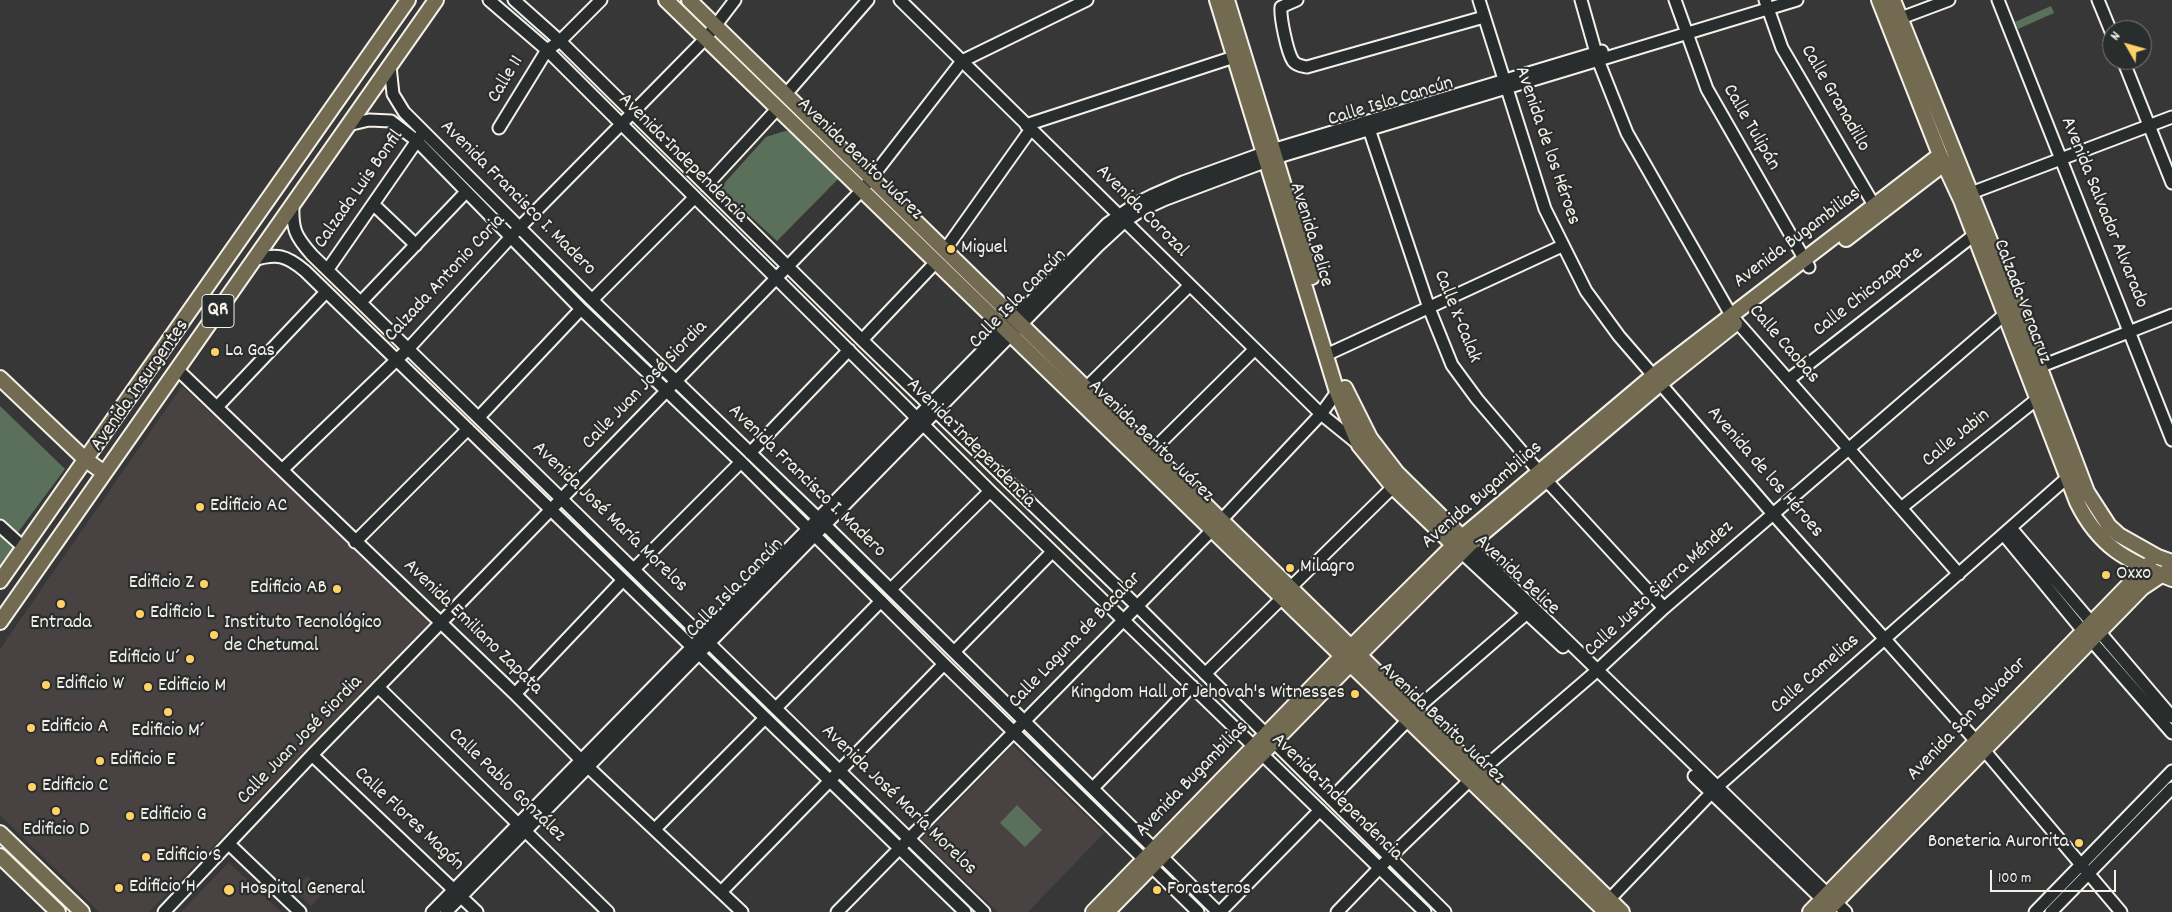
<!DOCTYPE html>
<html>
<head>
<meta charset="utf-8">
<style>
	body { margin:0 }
	#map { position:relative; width:2172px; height:912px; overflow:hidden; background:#383737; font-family:Dekko,sans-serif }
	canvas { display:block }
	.north { position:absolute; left:2102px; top:20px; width:50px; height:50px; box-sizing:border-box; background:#2a2d2e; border:1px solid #7b7b78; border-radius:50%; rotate:308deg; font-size:14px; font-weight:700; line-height:20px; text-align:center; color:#f4f1e8 }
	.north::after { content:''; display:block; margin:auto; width:18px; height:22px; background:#ffd166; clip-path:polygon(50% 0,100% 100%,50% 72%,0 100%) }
	.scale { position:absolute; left:1990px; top:870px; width:126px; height:22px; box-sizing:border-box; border:2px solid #f4f1e8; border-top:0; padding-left:6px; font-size:15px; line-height:18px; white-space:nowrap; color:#f4f1e8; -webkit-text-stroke:4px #2a2d2e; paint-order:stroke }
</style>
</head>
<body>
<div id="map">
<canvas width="2172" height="912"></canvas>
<div class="north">N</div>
<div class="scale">100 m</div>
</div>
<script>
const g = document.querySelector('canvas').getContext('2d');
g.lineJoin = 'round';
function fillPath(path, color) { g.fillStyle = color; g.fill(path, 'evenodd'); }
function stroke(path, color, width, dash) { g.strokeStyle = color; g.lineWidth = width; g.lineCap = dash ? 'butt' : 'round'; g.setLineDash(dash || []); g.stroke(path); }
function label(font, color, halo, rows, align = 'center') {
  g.font = font + ' Dekko,sans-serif'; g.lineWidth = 4.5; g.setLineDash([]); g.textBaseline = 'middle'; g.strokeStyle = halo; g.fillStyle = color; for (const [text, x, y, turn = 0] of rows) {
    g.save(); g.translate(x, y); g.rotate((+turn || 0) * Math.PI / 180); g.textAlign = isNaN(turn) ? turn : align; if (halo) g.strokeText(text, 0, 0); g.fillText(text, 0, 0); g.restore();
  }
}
fillPath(new Path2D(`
	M182,386l249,235 -282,291h-50l-99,-97v-166z
	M1013,745l91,88 -76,79h-30l-77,-73z
	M228,863h1l52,49h-100z
	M307,876l17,16 -13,14 -17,-16z`), '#484242');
fillPath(new Path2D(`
	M2051,6l3,7 -36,16 -3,-7z
	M785,131l21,3 39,38 -68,69 -57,-53 46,-51z
	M0,406l65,63 -55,74 5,4 -15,20z
	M1017,805l25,25 -17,17 -25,-24z`), '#5a705a');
const minor = new Path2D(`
	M489,0l58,50 443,441 435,421
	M514,0l46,41 302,299 274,265 309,307
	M900,0l421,414 37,30
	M1297,0l-16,7c-1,10 6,45 12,54 4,5 9,5 14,6l177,-50
	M1479,0l66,209 41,82 33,45 154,178 211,236 137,162
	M1581,0l17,60 29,73 104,182 228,259
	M1675,0l32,89 102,178
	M1765,0l17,48 96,164
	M1998,0l174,440
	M2098,0l14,34
	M1901,18l48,-18
	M2123,60l49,123
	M390,66l3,28 11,18 188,188 233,225 393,387
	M786,94l82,-94
	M1367,123l62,185 23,57 25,34 70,82 117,127
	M348,125l21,-5 22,1 26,20 164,168 160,153 203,202 254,248
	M1026,125l208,-68
	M499,128l48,-78 13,-9 41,-41
	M706,186l72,-78
	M1964,198l7,-5 201,-76
	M293,204c-1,25 2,32 19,51l672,657
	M373,204l43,41
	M945,250l86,-121
	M253,260c24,-7 33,-5 52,11l660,641
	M328,269l93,-134
	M592,300l102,-102
	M361,302l105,-110
	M862,340l74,-78
	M1326,355l236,-109
	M2039,367l133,-52
	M177,369l338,325 73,73 154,145
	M1788,380l186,-145
	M1086,388l103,-102
	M217,407l109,-115
	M479,417l102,-108
	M1151,452l104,-103
	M750,453l99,-103
	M282,470l127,-122 111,-121 186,-189 29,-38
	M1901,508l136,-109
	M0,526l23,21
	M2011,528l161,189
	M2004,535l79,96 89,102
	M355,542l113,-113
	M1469,545l377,367
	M1462,553l101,94
	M634,569l107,-107
	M1290,588l103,-101
	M891,589l99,-98
	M954,652l98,-100
	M1205,674l77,-76
	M378,687l230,225
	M515,694l108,-114
	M776,708l105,-107
	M1415,710l112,-97
	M312,755l165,157
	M1694,776l134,129
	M1093,788l99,-102
	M1331,799l77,-79
	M655,829l110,-111
	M229,844l71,68
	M721,892l223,-228
	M1604,905l113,-118 351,-310
	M164,912l148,-157 550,-565 100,-129 125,-61
	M432,912l675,-688 30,-21 16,-8 30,-13 89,-32 330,-99
	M446,912l652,-666 26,-24 18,-12 24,-11 109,-41 522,-158
	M837,912l375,-382 109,-116 16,-22
	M1220,912l100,-102
	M1337,912l53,-55 80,-77 122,-105 72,-67 347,-299
	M2035,912l137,-141
	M2051,912l121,-124`);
const major = new Path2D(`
	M666,0l940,912
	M689,0l933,912
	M1217,0l120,392 22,53 34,42 67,64
	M1227,0l85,277
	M1879,0l61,155 21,45 116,302c22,45 50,59 95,77
	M1893,0l123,305 71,187 22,34 10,9 39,22 14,5
	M1846,239l99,-76
	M0,378l85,81 19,14
	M1345,388l25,50 27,35 72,71
	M0,581l408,-581
	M0,622l436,-622
	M0,833l82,79
	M0,856l58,56
	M1093,912l258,-265 111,-110 192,-162 286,-220
	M1107,912l252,-257 110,-110 192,-162 74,-59
	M1810,912l339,-348
	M1826,912l316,-324 24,-16`);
stroke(minor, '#f4f1e8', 15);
stroke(major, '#f4f1e8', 18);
stroke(minor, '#2a2d2e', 11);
stroke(major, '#726b52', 14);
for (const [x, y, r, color] of [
	[951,249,5,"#ffd166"],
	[215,352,5,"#ffd166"],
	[200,507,5,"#ffd166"],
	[1290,568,5,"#ffd166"],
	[2106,575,5,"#ffd166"],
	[204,584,5,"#ffd166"],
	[337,589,5,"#ffd166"],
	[61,604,5,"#ffd166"],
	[140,614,5,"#ffd166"],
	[214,635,5,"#ffd166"],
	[190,659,5,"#ffd166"],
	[46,685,5,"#ffd166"],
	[148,687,5,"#ffd166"],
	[1355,694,5,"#ffd166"],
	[168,712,5,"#ffd166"],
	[31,728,5,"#ffd166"],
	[100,761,5,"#ffd166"],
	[32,787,5,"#ffd166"],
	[56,811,5,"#ffd166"],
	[130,816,5,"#ffd166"],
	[2079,843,5,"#ffd166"],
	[146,857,5,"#ffd166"],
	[119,888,5,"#ffd166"],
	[229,890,6,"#ffd166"],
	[1157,890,5,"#ffd166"]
]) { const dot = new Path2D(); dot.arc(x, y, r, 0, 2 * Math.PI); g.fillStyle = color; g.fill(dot); stroke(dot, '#2a2d2e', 2); }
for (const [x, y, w] of [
	[218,311,32]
]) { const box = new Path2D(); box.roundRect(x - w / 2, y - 16.5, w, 33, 4); g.fillStyle = '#2a2d2e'; g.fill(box); stroke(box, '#f4f1e8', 1); }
label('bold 19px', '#f4f1e8', null, [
	["QR",218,311]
]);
label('20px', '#f4f1e8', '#2a2d2e', [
	["Calle 11",507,80,-59],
	["Calle Granadillo",1834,99,60],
	["Calle Isla Cancún",1391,103,-17],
	["Calle Tulipán",1750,128,60],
	["Avenida de los Héroes",1546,146,71],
	["Avenida Independencia",682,159,45],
	["Avenida Benito Juárez",859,160,44],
	["Calzada Luis Bonfil",360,190,-55],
	["Avenida Francisco I. Madero",517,199,45],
	["Avenida Corozal",1141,212,45],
	["Avenida Salvador Alvarado",2103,213,68],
	["Avenida Belice",1310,235,73],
	["Avenida Bugambilias",1798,239,-37],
	["Calzada Antonio Coria",446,279,-47],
	["Calle Chicozapote",1869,293,-38],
	["Calle Isla Cancún",1019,300,-46],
	["Calzada Veracruz",2021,302,69],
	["Calle X-Calak",1456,317,68],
	["Calle Caobas",1783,345,49],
	["Avenida Insurgentes",141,386,-55],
	["Calle Juan José Siordia",646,386,-46],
	["Calle Jabin",1957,439,-39],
	["Avenida Benito Juárez",1150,442,44],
	["Avenida Independencia",970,444,45],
	["Avenida de los Héroes",1764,473,49],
	["Avenida Francisco I. Madero",806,482,44],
	["Avenida Bugambilias",1483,496,-41],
	["Avenida José María Morelos",609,518,44],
	["Avenida Belice",1516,576,43],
	["Calle Isla Cancún",736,589,-46],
	["Calle Justo Sierra Méndez",1660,590,-42],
	["Avenida Emiliano Zapata",472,628,44],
	["Calle Laguna de Bacalar",1076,641,-46],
	["Calle Camelias",1816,675,-41],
	["Avenida San Salvador",1968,720,-46],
	["Avenida Benito Juárez",1441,724,44],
	["Calle Juan José Siordia",301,741,-46],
	["Avenida Bugambilias",1193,780,-46],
	["Calle Pablo González",506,786,44],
	["Avenida Independencia",1336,798,44],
	["Avenida José María Morelos",898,801,44],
	["Calle Flores Magón",408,820,43]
]);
label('20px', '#f4f1e8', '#2a2d2e', [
	["Miguel",961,249],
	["La Gas",225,352],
	["Edificio AC",210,507],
	["Milagro",1300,568],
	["Oxxo",2116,575],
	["Edificio Z",194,584,"right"],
	["Edificio AB",327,589,"right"],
	["Edificio L",150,614],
	["Entrada",61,624,"center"],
	["Instituto Tecnológico",224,624],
	["de Chetumal",224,647],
	["Edificio U´",180,659,"right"],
	["Edificio W",56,685],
	["Edificio M",158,687],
	["Kingdom Hall of Jehovah's Witnesses",1345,694,"right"],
	["Edificio A",41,728],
	["Edificio M´",168,732,"center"],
	["Edificio E",110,761],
	["Edificio C",42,787],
	["Edificio G",140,816],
	["Edificio D",56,831,"center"],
	["Boneteria Aurorita",2069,843,"right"],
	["Edificio S",156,857],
	["Edificio H",129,888],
	["Hospital General",240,890],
	["Forasteros",1167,890]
], 'left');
</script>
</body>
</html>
